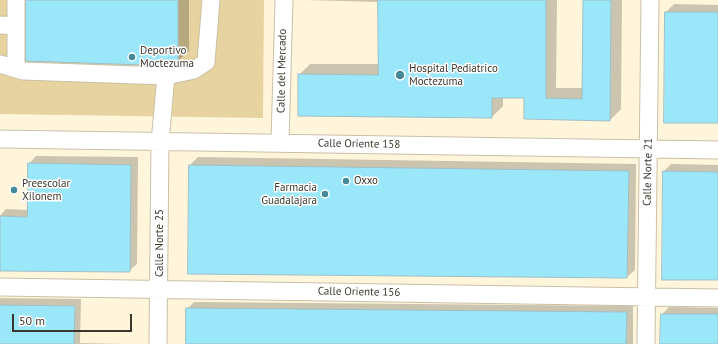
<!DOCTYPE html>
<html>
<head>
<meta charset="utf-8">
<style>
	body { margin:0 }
	#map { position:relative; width:718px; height:344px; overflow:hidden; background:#fef5da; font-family:"PT Sans",sans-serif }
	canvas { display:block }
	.scale { position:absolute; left:12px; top:314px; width:120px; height:18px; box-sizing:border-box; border:2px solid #3b372d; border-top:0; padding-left:5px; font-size:12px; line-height:14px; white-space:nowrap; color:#3b372d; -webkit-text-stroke:3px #fff; paint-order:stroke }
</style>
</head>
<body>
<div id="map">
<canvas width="718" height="344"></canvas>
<div class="scale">50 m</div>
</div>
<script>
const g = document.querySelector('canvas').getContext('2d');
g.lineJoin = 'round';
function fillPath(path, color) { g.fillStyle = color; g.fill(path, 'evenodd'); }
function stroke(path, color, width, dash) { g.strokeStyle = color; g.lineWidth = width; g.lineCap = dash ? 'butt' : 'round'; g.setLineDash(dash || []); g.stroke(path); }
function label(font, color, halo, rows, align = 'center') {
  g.font = font + ' "PT Sans",sans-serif'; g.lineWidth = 3; g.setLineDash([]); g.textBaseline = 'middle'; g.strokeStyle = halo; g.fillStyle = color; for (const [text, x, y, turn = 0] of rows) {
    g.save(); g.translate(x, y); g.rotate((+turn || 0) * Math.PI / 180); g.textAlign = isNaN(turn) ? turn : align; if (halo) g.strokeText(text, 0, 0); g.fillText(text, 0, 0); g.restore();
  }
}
fillPath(new Path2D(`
	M0,0h264l-1,118 -263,-4z`), '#e6d39f');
fillPath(new Path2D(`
	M27,0h162v51l-12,11z
	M305,0h252l-1,88h27l1,-88h38l-1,109 -11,11 -85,-2v-21h-22v9l-11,11 -193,-42 11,-11h69v-62z
	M674,4l44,1v117l-52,-110z
	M36,156l102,1 -1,107 -8,7 -129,-1v-54l6,-7 22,1 1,-46z
	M198,157l438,7 -1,106 -8,7 -437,-112z
	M671,164l47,1v114l-54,-108z
	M0,298l81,1 -1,44 43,1h-123z
	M194,302l439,4v38h-446v-35z
	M669,307l49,1v36h-56v-30z`), '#0003');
const building = new Path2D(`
	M26,0h152v63l-11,2h-23l-118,-4z
	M378,0h168v98l36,1 1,-99h28l-1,121 -86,-2v-21h-32v20l-194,-2v-42l80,1z
	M665,12h53v111h-54z
	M28,163l103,2 -1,107 -130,-1v-55l27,1z
	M189,165l440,6 -2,107 -439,-4z
	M663,171l55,1v108h-56z
	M0,305l75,1 -1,38h-74z
	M186,308l441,4 -1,32h-440z
	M661,314h57v30h-58z`);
fillPath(building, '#9be7fa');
stroke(building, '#9fbfc7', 1);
const minor = new Path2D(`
	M16,0v69
	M0,25l16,1
	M0,64l23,7 143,5 28,-6 12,-8 5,-62
	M0,139l718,11
	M280,142l4,-142
	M0,287l718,11
	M158,344l2,-202 6,-66
	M646,344l4,-344`);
stroke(minor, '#c9c0a6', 19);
stroke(minor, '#fff', 17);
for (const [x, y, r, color] of [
	[132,57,4,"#468998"],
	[400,75,5,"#468998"],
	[346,181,4,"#468998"],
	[14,190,4,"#468998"],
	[325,194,4,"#468998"]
]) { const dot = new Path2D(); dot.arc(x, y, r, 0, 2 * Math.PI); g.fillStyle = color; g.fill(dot); stroke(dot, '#fff', 1.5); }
label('11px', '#3b372d', '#fff', [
	["Deportivo",140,51],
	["Moctezuma",140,64],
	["Hospital Pediatrico",409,69],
	["Moctezuma",409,82],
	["Oxxo",354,181],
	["Preescolar",22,184],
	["Xilonem",22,197],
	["Farmacia",317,188,"right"],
	["Guadalajara",317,201,"right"]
], 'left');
label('11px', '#3b372d', '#fff', [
	["Calle del Mercado",282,71,-89],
	["Calle Oriente 158",359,144,1],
	["Calle Norte 21",648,172,-89],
	["Calle Norte 25",160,243,-90],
	["Calle Oriente 156",359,292,1]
]);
</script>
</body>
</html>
